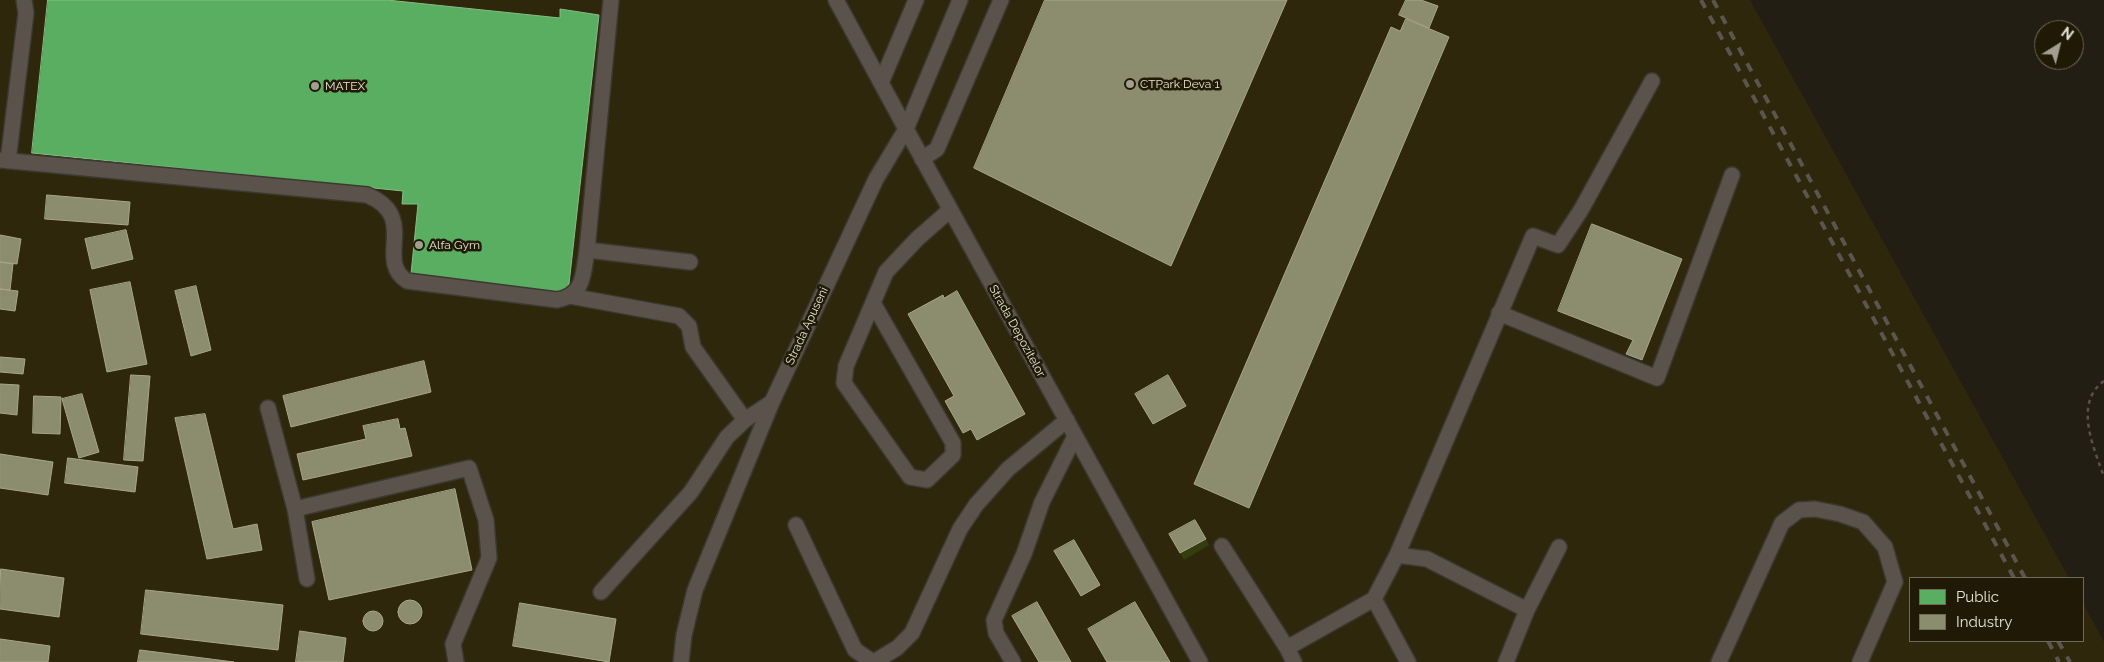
<!DOCTYPE html>
<html>
<head>
<meta charset="utf-8">
<style>
	body { margin:0 }
	#map { position:relative; width:2104px; height:662px; overflow:hidden; background:#221e13; font-family:Raleway,sans-serif }
	canvas { display:block }
	.legend { position:absolute; left:1909px; top:577px; width:175px; height:65px; box-sizing:border-box; background:#1f1905; border:1px solid #6f6a59; margin:0; padding:6px 9px; list-style:none; font-size:15px; color:#e7e3d6 }
	.legend li { display:flex; align-items:center; gap:10px; height:25px }
	.legend b { width:25px; border:1px solid #6f6a59 }
	.north { position:absolute; left:2034px; top:20px; width:50px; height:50px; box-sizing:border-box; background:#1f1905; border:1px solid #6f6a59; border-radius:50%; rotate:36deg; font-size:14px; font-weight:700; line-height:20px; text-align:center; color:#e7e3d6 }
	.north::after { content:''; display:block; margin:auto; width:18px; height:22px; background:#a29e92; clip-path:polygon(50% 0,100% 100%,50% 72%,0 100%) }
</style>
</head>
<body>
<div id="map">
<canvas width="2104" height="662"></canvas>
<ul class="legend">
<li><b style="height:14px;background:#5aae61"></b>Public</li>
<li><b style="height:14px;background:#8c8c6e"></b>Industry</li>
</ul>
<div class="north">N</div>
</div>
<script>
const g = document.querySelector('canvas').getContext('2d');
g.lineJoin = 'round';
function fillPath(path, color) { g.fillStyle = color; g.fill(path, 'evenodd'); }
function stroke(path, color, width, dash) { g.strokeStyle = color; g.lineWidth = width; g.lineCap = dash ? 'butt' : 'round'; g.setLineDash(dash || []); g.stroke(path); }
function label(font, color, halo, rows, align = 'center') {
  g.font = font + ' Raleway,sans-serif'; g.lineWidth = 5; g.setLineDash([]); g.textBaseline = 'middle'; g.strokeStyle = halo; g.fillStyle = color; for (const [text, x, y, turn = 0] of rows) {
    g.save(); g.translate(x, y); g.rotate((+turn || 0) * Math.PI / 180); g.textAlign = isNaN(turn) ? turn : align; if (halo) g.strokeText(text, 0, 0); g.fillText(text, 0, 0); g.restore();
  }
}
fillPath(new Path2D(`
	M0,0h1750l319,578h-159v63h173v-38l21,39v20h-2104z`), '#2e270c');
fillPath(new Path2D(`
	M1206,539l3,6 -25,15 -4,-7z`), '#343d0d');
const public = new Path2D(`
	M48,0h339l173,18v-9l39,6 -31,278 -157,-19 7,-70h-16l1,-13 -371,-38z`);
fillPath(public, '#5aae61');
stroke(public, '#84be84', 1);
const industry = new Path2D(`
	M1045,0h242l-116,266 -197,-98z
	M1406,0h15l17,6 -9,22 -30,-13z
	M1406,19l43,18 -200,471 -55,-24 197,-457 9,4z
	M47,195l83,7 -2,23 -83,-6z
	M1592,224l90,35 -40,101 -16,-6 7,-14 -75,-29z
	M126,230l7,29 -41,10 -7,-30z
	M0,235l21,4 -4,25 -17,-2z
	M0,262l13,2 -3,26 -10,-1z
	M130,282l17,82 -40,8 -17,-82z
	M196,286l15,64 -20,6 -16,-65z
	M0,289l18,2 -3,20 -15,-2z
	M957,291l68,123 -48,26 -6,-11 -8,4 -18,-32 9,-5 -46,-82 35,-19 1,3z
	M0,357l25,2 -2,15 -23,-2z
	M424,361l7,31 -140,35 -8,-31z
	M131,375l19,1 -7,85 -19,-1z
	M1168,375l18,31 -33,18 -18,-30z
	M0,384l19,1 -2,30 -17,-2z
	M82,394l17,58 -20,6 -17,-59z
	M34,396l27,1 -1,37 -27,-1z
	M205,414l28,115 24,-5 5,26 -55,9 -32,-141z
	M398,419l2,10 5,-1 7,28 -109,24 -6,-26 69,-15 -3,-13z
	M0,454l53,8 -5,33 -48,-7z
	M68,458l70,9 -3,25 -70,-9z
	M455,489l17,81 -143,30 -17,-78z
	M1195,520l11,19 -26,14 -11,-19z
	M1074,540l26,45 -19,11 -27,-45z
	M1,569l63,9 -5,39 -59,-8z
	M146,590l137,15 -5,45 -137,-16z
	M398 612a12 12 0 1 1 24 0a12 12 0 1 1-24 0Z
	M1037,602l34,60h-32l-27,-46z
	M1135,602l35,60h-63l-19,-33z
	M520,603l96,16 -7,43 -96,-16z
	M363 621a10 10 0 1 1 20 0a10 10 0 1 1-20 0Z
	M300,631l46,7 -3,24h-47z
	M0,639l50,7 -2,16h-48z
	M140,650l94,12h-96z`);
fillPath(industry, '#8c8c6e');
stroke(industry, '#a7a68d', 1);
const minor = new Path2D(`
	M836,0l70,129 294,533
	M881,83l35,-83
	M922,159l15,-10 64,-149
	M0,160l367,35c53,22 7,65 40,86l150,19c28,-5 26,-27 30,-50l24,-250
	M8,161l18,-148 -2,-13
	M587,250l103,12
	M570,296l109,20 10,10 4,21 52,73
	M873,303l80,140v12l-26,25 -17,-3 -66,-94 2,-17 40,-94 31,-33 33,-29
	M1499,313l158,65 75,-203
	M268,408l27,101 12,70
	M295,509l174,-41 17,52 3,38 -36,86 3,18
	M796,525l59,125 18,12
	M1222,546l65,102 87,-49 23,-44 136,-319 25,9 23,-35 71,-129
	M1397,555l30,4 100,51 -21,52
	M601,592l90,-100 36,-55 18,-17 27,-18
	M1374,599l34,63
	M1527,610l32,-63
	M1287,648l7,14
	M681,662l3,-27 11,-45 77,-188 104,-223 30,-50 54,-129
	M874,662l23,-14 15,-15 48,-104 16,-24 32,-36 59,-49
	M1013,662l-17,-29 -2,-13 30,-66 18,-52 33,-66
	M1719,662l63,-139 17,-13 16,-1 25,5 23,8 22,25 10,35 -35,80`);
stroke(minor, '#3c3930', 18);
stroke(new Path2D(`
	M2104,381c-31,22 -10,67 0,96`), '#58514b', 2.5, [4, 4]);
stroke(minor, '#5a524b', 15);
stroke(new Path2D(`
	M1701,0l313,578
	M1713,0l312,578
	M2048,641l11,21
	M2058,641l12,21`), '#5b554f', 4, [9, 9]);
for (const [x, y, r, color] of [
	[1130,84,5,"#a29e92"],
	[315,86,5,"#a29e92"],
	[419,245,5,"#a29e92"]
]) { const dot = new Path2D(); dot.arc(x, y, r, 0, 2 * Math.PI); g.fillStyle = color; g.fill(dot); stroke(dot, '#1f1905', 2); }
label('12px', '#e7e3d6', '#1f1905', [
	["CTPark Deva 1",1140,84],
	["MATEX",325,86],
	["Alfa Gym",429,245]
], 'left');
label('12px', '#e7e3d6', '#1f1905', [
	["Strada Apuseni",807,326,-65],
	["Strada Depozitelor",1017,331,61]
]);
</script>
</body>
</html>
